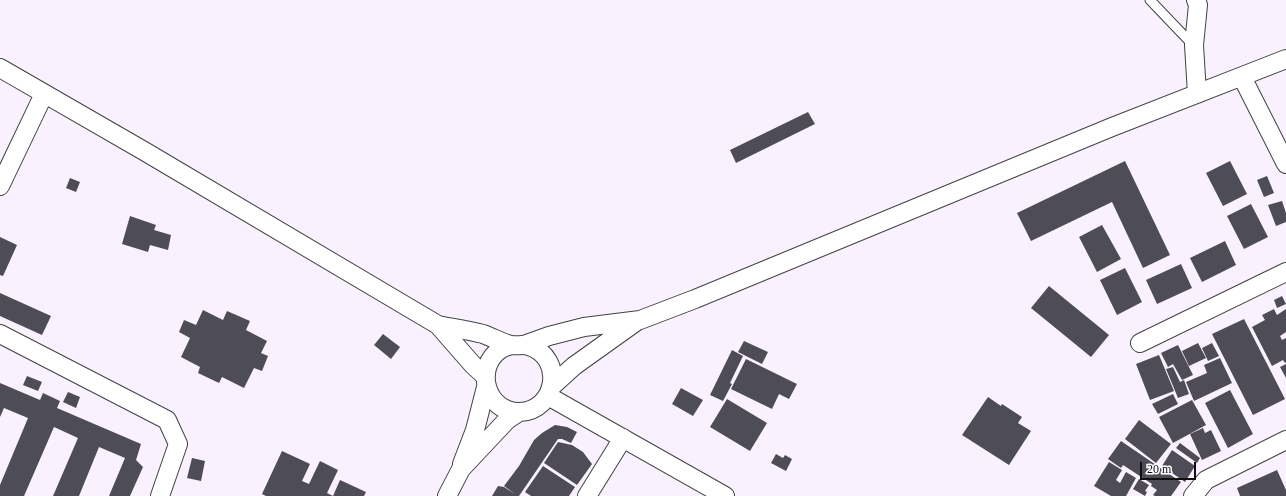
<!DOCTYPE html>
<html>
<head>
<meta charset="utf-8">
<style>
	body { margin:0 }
	#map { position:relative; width:1286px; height:496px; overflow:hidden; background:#f9f1fe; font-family:"Times New Roman",serif }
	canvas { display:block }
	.scale { position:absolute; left:1140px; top:462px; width:56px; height:18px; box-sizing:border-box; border:2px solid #0f0f0f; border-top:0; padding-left:5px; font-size:12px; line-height:14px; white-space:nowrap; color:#0f0f0f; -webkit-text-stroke:3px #fff; paint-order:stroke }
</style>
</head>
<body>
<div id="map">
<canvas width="1286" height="496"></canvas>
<div class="scale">20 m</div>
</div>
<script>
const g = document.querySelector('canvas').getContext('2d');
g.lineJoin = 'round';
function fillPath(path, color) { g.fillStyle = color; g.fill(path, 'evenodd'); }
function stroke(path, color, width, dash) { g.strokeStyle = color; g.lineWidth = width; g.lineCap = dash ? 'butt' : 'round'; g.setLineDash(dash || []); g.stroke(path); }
fillPath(new Path2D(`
	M808,112l7,12 -79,39 -6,-13z
	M1125,161l45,94 -27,13 -31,-66 -81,39 -14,-28z
	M1230,161l17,33 -24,12 -17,-33z
	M1267,176l7,17 -10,4 -7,-17z
	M70,178l10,4 -4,10 -10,-4z
	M1282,201l4,12v9l-10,4 -8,-21z
	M1251,204l17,33 -24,12 -17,-33z
	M130,216l26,9 -2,5 17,5 -3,15 -18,-5 -2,7 -26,-8z
	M1102,225l19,34 -24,13 -18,-35z
	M0,237l17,8 -14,31 -3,-1z
	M1225,241l11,24 -34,17 -12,-24z
	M1181,264l11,24 -35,16 -11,-24z
	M1125,268l17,34 -25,13 -17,-35z
	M1049,286l60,49 -18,22 -60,-49z
	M0,293l51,23 -9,19 -42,-19z
	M1282,296l4,8 -9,4 -3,-8z
	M1274,309l3,6 9,-6v23l-6,4 2,4 4,-2v24l-1,1 -2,-3 -11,6 -20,-39 13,-7 -3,-5z
	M203,310l20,10 4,-9 23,10 -4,9 21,11 -6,12 7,3 -6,15 -8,-3 -10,20 -22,-11 -3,6 -21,-10 2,-6 -19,-10 9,-19 -11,-6 5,-12 12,5z
	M1244,319l41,80 -32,16 -41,-81z
	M383,334l17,13 -9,12 -17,-14z
	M744,341l24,11 -6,12 -24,-12z
	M1198,343l8,15 -17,8 -7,-15z
	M1212,343l7,13 -11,5 -6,-13z
	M1178,345l15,30 -11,5 -9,-16 -5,3 -7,-14z
	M732,350l11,6 -13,27 2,1 -9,17 -13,-6z
	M1159,355l15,36 -24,9 -14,-36z
	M1220,358l12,25 -38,18 -8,-19 21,-9 -3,-8z
	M746,359l51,25 -8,15 -10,-5 -7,15 -41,-20z
	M1286,364v14l-6,-11z
	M1173,367l7,15 4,-2 5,14 -11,4 -12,-29z
	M27,376l15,6 -4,9 -15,-6z
	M0,383l40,17 3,-7 17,8 -3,7 84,36 -5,16 7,7 -13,29h-21l16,-38 -26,-11 -20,49h-26l25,-58 -24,-11 -30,69h-24v-11l28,-67 -24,-10 -4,9z
	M681,388l22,12 -10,16 -21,-12z
	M1230,390l23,44 -25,14 -23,-45z
	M68,392l12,5 -4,11 -13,-6z
	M1173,394l5,10 -20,10 -6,-10z
	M988,397l13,9 1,-2 20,13 -4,6 13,8 -22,34 -47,-30z
	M727,399l40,24 -17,28 -40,-24z
	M1192,400l14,25 -33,18 -14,-26z
	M1139,420l32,24 -15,19 -31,-24z
	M555,425l12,2 10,5 -6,11 -9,-4h-4l-39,57h-27l6,-10 6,1 11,7 -11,-8 15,-20 15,-26 8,-7z
	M1203,428l2,5 6,-3 10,21 -19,9 -12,-26z
	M1121,441l60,41 -10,14h-16l-2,-1 4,-5 -6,-4 1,-2 -29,-19 -2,3 -13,-9z
	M558,442l14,3 11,7 9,12 -15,21 -33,-22z
	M1180,443l20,15 -3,5 -21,-15z
	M1172,450l23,16 -10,16 -23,-16z
	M282,451l28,13 -8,17 7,3 11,-23 18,9 -11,23 6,3h-67l-4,-2z
	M776,454l7,4 2,-3 7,4 -6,12 -15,-8z
	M192,458l13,3 -4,20 -14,-3z
	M1109,462l13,8 -6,10 4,3 6,-11 10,6 -10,18h-15l-17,-10z
	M543,466l32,21 -6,9h-38l-6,-4z
	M1277,470l9,20v6h-46l-3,-8z
	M1139,479l10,6 -4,6 2,1 -2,4 -12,-7z
	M340,480l26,12 -2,4h-31z`), '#4d4c57');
const lane = new Path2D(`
	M1150,0l43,45`);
const street = new Path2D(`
	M1196,0l2,5 -4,40 3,49
	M0,68l144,83 294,174 35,40 12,11
	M1242,77l44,87
	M0,186l44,-92
	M438,325c15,3 31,5 45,9 9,3 19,9 28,11 7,1 12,-1 18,1 36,12 28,64 -9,66 -34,1 -47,-45 -19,-63 3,-2 7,-3 11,-4
	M0,334l167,86 11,24 -18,52
	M1140,343l146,-71
	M524,345l25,-9 35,-9 56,-7 55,-21 417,-172 174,-68
	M552,386l22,-20 63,-45
	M548,396l177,100
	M462,464l13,-34 11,-43
	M447,496l14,-27 46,-49 12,-8
	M587,496l36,-58
	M1193,496l13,-16 80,-40`);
stroke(lane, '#424242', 11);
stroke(street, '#424242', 20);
stroke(lane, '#fff', 9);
stroke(street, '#fff', 18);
</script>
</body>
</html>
